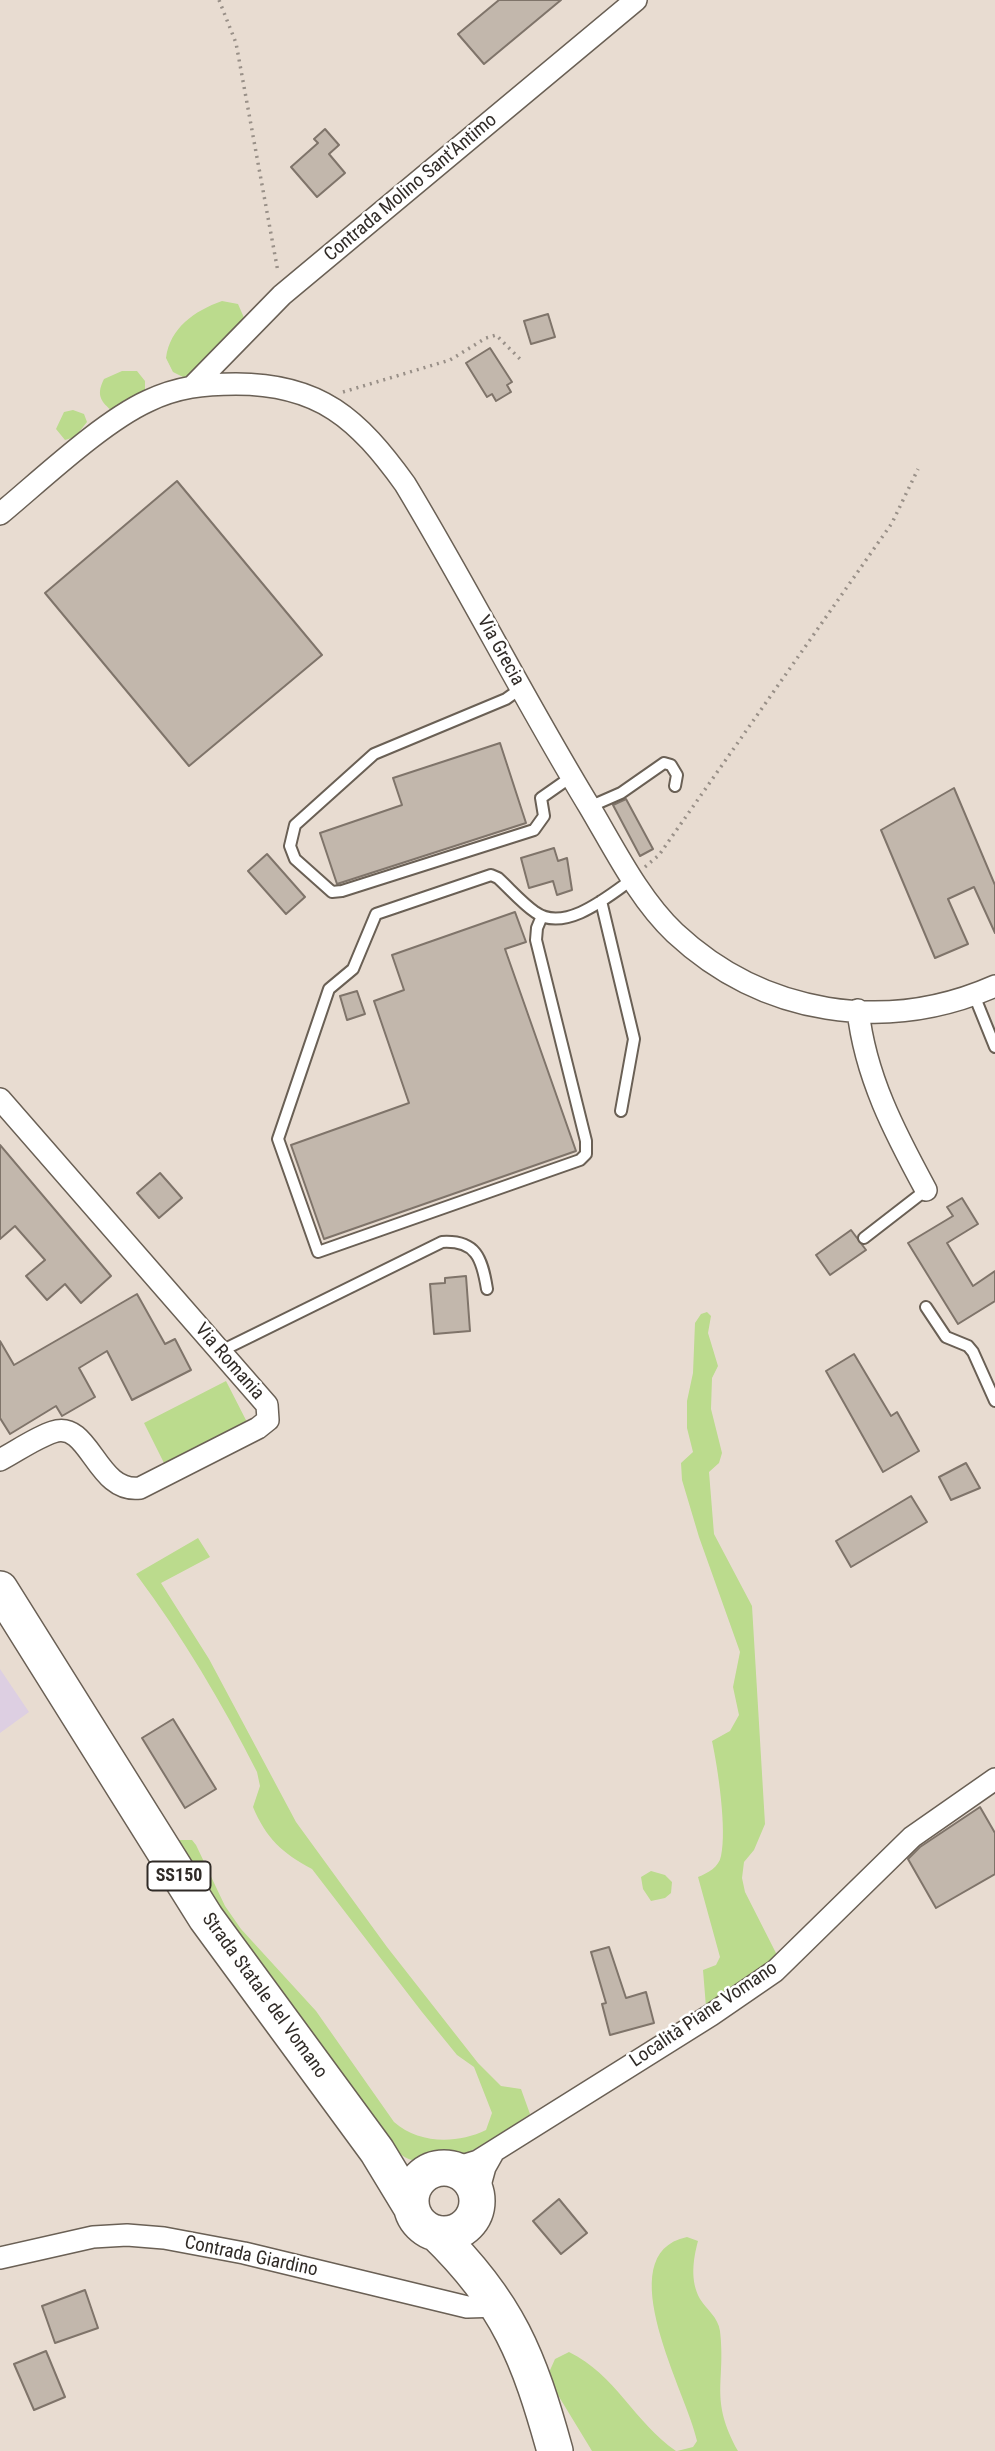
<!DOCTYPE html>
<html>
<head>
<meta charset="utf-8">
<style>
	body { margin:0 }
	canvas { display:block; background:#e8dcd1 }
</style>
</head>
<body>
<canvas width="995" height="2451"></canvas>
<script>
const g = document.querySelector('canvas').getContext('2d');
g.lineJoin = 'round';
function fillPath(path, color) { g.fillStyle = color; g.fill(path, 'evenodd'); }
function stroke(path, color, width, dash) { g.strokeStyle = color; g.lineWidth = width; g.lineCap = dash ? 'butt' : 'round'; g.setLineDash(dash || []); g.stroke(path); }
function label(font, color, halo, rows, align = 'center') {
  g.font = font + ' "Roboto Condensed",sans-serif'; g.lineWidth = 5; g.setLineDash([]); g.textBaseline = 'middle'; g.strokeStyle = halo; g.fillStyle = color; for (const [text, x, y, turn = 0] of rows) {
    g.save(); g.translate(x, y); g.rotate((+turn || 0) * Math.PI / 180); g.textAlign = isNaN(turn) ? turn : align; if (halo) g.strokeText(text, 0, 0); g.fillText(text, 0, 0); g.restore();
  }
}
fillPath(new Path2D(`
	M0,1669l29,43 -29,21z`), '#ddcfe2');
fillPath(new Path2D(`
	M222,301l16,3 7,16 -40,49 -20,9 -12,-6 -7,-14c4,-30 28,-47 56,-57z
	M122,371h15l8,10v10l-21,17 -13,2c-12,-10 -14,-17 -7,-31z
	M73,410l11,4 3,8 -12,15 -10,3 -9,-11 8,-17z
	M707,1312l4,4 -3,17 10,33 -6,12 -1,31 11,44 -3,10 -10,9 5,62 38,72 13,218 -11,26 -10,12 -2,16 3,14 33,65 -72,50 -3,-37 13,-5 4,-8 -22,-80c10,-4 21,-10 23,-21 6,-26 -3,-88 -9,-115l18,-10 9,-16 -6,-28 7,-35 -41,-115 -17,-57 -1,-17 12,-11 -6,-24v-27l6,-28 2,-50 6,-9z
	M226,1381l23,45 -83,41 -22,-44z
	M198,1538l12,19 -49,26 48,76 87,163 91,125 91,116 23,23 20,3 9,25c-34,23 -73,55 -118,46 -9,-2 -19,-12 -27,-18l-142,-184 -65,-118h14l4,5 29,61 16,23 75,82 78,111c25,22 63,22 92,8l6,-17 -18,-46 -17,-12 -35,-43 -110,-143c-30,-16 -46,-31 -59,-62l7,-21 -3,-14c-35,-69 -74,-135 -121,-198z
	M651,1871l14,4 7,7 -1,11 -6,5 -14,3 -8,-12 -2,-12z
	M687,2237l11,4c-5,19 -8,40 2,58 7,11 18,18 20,32 6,52 -11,67 18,120h-61l16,-4 4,-6c-8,-44 -91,-187 -10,-204z
	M569,2352c46,22 66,71 107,99h-84l-45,-74 8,-18z`), '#bbdb8d');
const building = new Path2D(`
	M499,0h62l-77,64 -26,-30z
	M325,129l14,16 -10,9 16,19 -28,24 -26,-30 27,-24 -4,-4z
	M548,314l7,23 -24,7 -7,-23z
	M490,348l22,34 -5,3 4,7 -15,9 -4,-7 -5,3 -21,-34z
	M177,481l145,174 -133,111 -144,-173z
	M500,743l26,80 -189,61 -17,-51 82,-28 -9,-27z
	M954,788l41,97v48l-21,-46 -26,12 20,45 -33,14 -54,-128z
	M626,799l27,50 -13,7 -27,-51z
	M554,848l4,13 9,-3 5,32 -15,5 -4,-14 -24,7 -8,-30z
	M267,854l38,43 -19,17 -38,-43z
	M515,912l11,30 -21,7 71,202 -252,88 -33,-94 118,-42 -35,-102 30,-11 -12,-35z
	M357,991l8,23 -18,6 -7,-24z
	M0,1145l111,131 -30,27 -16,-19 -18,16 -21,-24 19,-16 -30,-34 -15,13z
	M160,1173l22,25 -23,20 -22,-25z
	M962,1198l16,26 -31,19 26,43 22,-15v30l-37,23 -50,-81 45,-27 -6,-9z
	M851,1230l15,20 -36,25 -14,-20z
	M466,1276l4,55 -36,3 -4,-50 15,-1v-5z
	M137,1294l28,50 10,-5 16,31 -59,30 -25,-49 -28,17 16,29 -33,19 -6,-10 -46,28 -10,-16v-77l14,24z
	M854,1354l37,62 6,-4 22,39 -36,21 -57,-101z
	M966,1463l14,25 -29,12 -12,-23z
	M911,1496l16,26 -76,45 -15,-26z
	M173,1719l43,70 -31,19 -43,-70z
	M980,1807l15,26v41l-59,34 -28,-49 12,-12z
	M609,1947l17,51 20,-6 8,31 -44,12 -8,-31 4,-1 -15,-51z
	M559,2199l28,34 -26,21 -28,-33z
	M85,2290l13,38 -43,15 -13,-37z
	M46,2351l19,46 -31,13 -20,-46z`);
fillPath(building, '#c2b7ac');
stroke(building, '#7f746a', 2);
const lane = new Path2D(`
	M520,689l-14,10 -132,55 -79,71 -5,21 5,13 37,33 10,-1 192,-61 10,-14 -3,-18 30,-21
	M589,807l32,-14 43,-30 7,2 6,10 -2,11
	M601,901l33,138 -13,72
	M542,916l-5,12 -1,12 50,201v13l-6,6 -262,92 -40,-113 51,-150 24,-20 23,-55 115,-39 7,3c12,11 24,25 37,34 30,22 75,-17 99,-34
	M974,995l21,52
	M864,1238l62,-48
	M926,1307l20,30 22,9 5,6 22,49
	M221,1351l221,-109c34,-2 40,16 45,47`);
const street = new Path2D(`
	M194,385l88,-90 354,-295
	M0,514c41,-34 102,-92 148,-113 29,-14 56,-17 88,-17 84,0 122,35 169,100 64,106 120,217 184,322 25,42 50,93 86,127 88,82 211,101 320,53
	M858,1010c7,66 37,123 68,180
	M0,1099l267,306 1,15 -10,8 -118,60c-44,6 -50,-69 -87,-56 -18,6 -36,19 -53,28
	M452,2169l26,-8 16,-10 217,-136 64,-44 137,-134 83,-58
	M477,2196l8,-29 9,-16
	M0,2258l93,-21 34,-2 37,3 80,15 223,54 33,-1`);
const primary = new Path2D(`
	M0,1589l206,329 171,233 34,56
	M411 2201a33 33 0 1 1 66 0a33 33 0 1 1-66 0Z
	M436,2233c72,70 93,124 119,218`);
stroke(lane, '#6a6055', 14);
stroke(street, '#6a6055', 24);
stroke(primary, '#6a6055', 38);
stroke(new Path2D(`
	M219,0l17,43 42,229
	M343,392l107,-32 36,-22 10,-3 26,26
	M645,867l14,-12 233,-332 26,-54`), '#999088', 3.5, [2, 5]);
stroke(lane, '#fff', 10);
stroke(street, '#fff', 21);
stroke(primary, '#fff', 35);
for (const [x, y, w] of [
	[179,1876,63]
]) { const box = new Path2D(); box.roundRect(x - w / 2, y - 14.5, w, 29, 5); g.fillStyle = '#fff'; g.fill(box); stroke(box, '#302b27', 2); }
label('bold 18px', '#302b27', null, [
	["SS150",179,1876]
]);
label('19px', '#302b27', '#fff', [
	["Contrada Molino Sant'Antimo",411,188,-40],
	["Via Grecia",500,651,61],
	["Via Romania",229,1362,49],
	["Strada Statale del Vomano",264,1996,54],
	["Località Piane Vomano",704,2015,-34],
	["Contrada Giardino",251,2257,12]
]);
</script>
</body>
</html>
